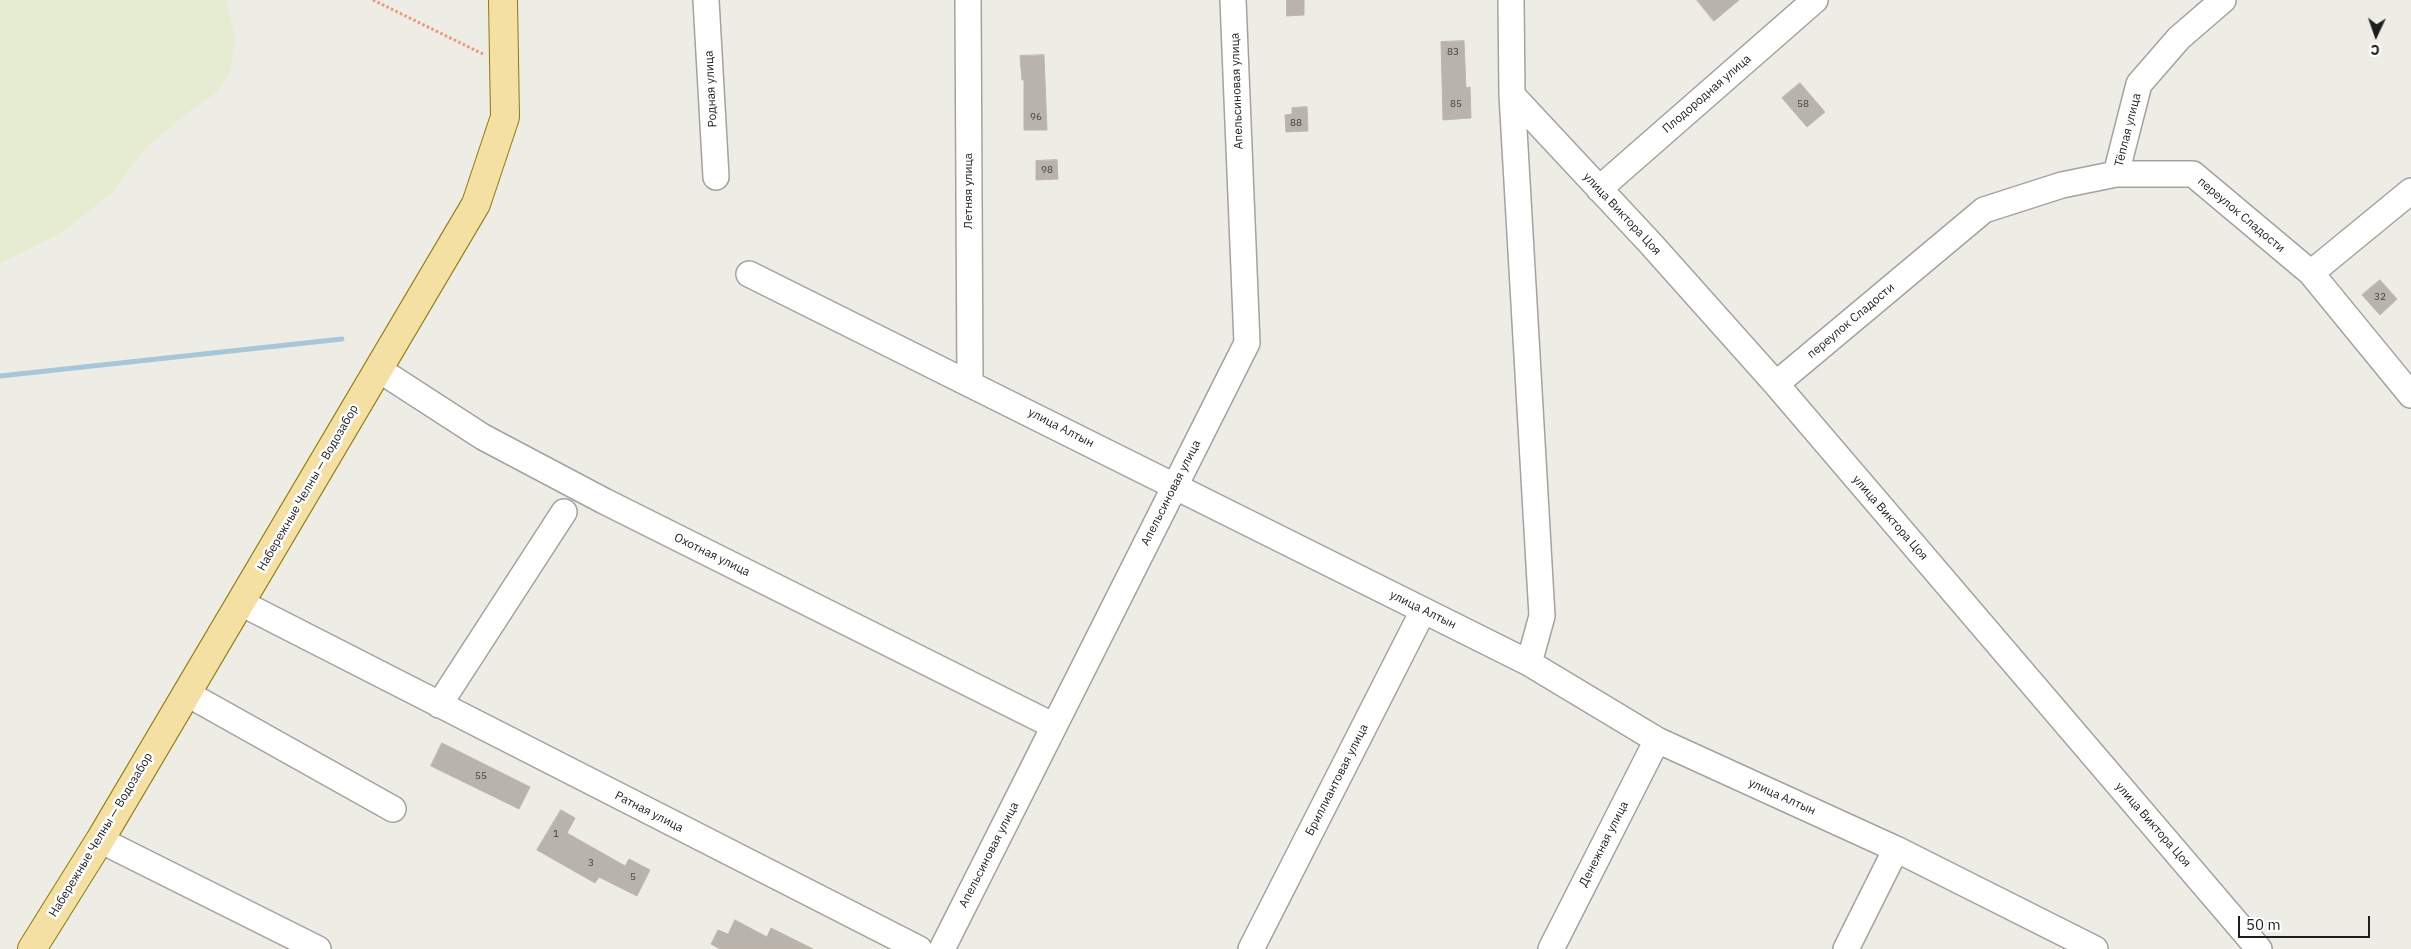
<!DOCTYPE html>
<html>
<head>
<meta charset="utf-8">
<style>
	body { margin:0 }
	#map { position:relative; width:2411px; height:949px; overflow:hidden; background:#eeede5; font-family:"IBM Plex Sans",sans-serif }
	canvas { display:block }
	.north { position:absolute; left:2351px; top:10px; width:50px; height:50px; -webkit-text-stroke:4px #fff; paint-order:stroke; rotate:183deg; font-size:14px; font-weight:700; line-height:20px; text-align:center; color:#1e1e1e }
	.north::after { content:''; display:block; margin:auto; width:18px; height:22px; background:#1e1e1e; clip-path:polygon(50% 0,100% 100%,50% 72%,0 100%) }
	.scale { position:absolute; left:2238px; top:916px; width:132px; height:22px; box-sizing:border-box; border:2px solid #1e1e1e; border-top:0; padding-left:6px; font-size:15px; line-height:18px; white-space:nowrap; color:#1e1e1e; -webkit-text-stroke:4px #fff; paint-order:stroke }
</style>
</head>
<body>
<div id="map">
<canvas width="2411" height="949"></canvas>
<div class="north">С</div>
<div class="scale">50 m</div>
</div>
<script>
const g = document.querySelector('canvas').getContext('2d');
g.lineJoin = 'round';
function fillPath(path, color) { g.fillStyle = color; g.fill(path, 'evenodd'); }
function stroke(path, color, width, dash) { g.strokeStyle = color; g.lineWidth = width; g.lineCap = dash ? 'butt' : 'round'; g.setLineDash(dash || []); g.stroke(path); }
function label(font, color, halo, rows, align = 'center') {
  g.font = font + ' "IBM Plex Sans",sans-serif'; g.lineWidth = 5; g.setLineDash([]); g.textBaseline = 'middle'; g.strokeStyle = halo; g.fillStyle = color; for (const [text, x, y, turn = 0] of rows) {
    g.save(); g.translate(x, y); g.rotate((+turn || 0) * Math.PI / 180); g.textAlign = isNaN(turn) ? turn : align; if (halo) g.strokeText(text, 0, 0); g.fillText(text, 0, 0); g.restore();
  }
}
fillPath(new Path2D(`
	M0,0h226l10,36 -6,36 -15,22 -28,19 -43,37 -32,43 -52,41 -60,30z`), '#e6ecd1');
stroke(new Path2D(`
	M0,376l342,-37`), '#a8c6d9', 5);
const building = new Path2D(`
	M1287,0h17v15l-17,1z
	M1697,0h42l-25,21z
	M1464,41l2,47 4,-1 1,31 -28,2 -2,-78z
	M1044,55l3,75h-23v-50h-2l-2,-24z
	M1800,83l25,29 -18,15 -25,-29z
	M1307,107l1,24 -22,1 -1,-17 7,-1v-6z
	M1057,160l1,19 -22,1v-19z
	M2380,280l17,19 -17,16 -18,-20z
	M442,743l88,44 -11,22 -88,-43z
	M561,810l14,8 -8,15 58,33 4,-7 21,11 -13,26 -38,-19 -4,6 -58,-33z
	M735,920l32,17 4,-9 42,21h-93l-9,-5 7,-14 10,4z`);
fillPath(building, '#b8b3ab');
stroke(building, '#bfb6a8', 1);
const minor = new Path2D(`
	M706,0l10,177
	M968,0l2,383
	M1511,0l1,95 30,521 -13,47
	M1512,95l139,149 125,140 483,565
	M2116,174l23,-90 40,-46 44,-38
	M1599,189l216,-189
	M2311,273l100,-82
	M749,274l780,389 128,77 239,109 199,100
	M378,369l105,68 121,64 450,225
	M1776,384l208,-174 78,-25 54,-11h77l118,99 100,122
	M241,603l678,346
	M186,693l207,116
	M439,705l125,-193
	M100,840l218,109
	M942,949l305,-606 -14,-343
	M1251,949l172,-338
	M1551,949l106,-209
	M1846,949l50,-100`);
const major = new Path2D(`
	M32,949l68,-109 376,-636 29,-87 -2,-117`);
stroke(minor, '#a2a2a2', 28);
stroke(major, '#8e790a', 30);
stroke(new Path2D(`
	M373,0l110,54`), '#f09674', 3, [2.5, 2.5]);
stroke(minor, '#fff', 25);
stroke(major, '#f5e0a3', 28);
label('10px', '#444341', null, [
	["83",1453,52],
	["85",1456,104],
	["58",1803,104],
	["96",1036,117],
	["88",1296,123],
	["98",1047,170],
	["32",2380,297],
	["55",481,776],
	["1",556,834],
	["3",591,863],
	["5",633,877]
]);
label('12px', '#1e1e1e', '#fff', [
	["Родная улица",711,89,-93],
	["Апельсиновая улица",1237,91,-92],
	["Плодородная улица",1707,94,-41],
	["Тёплая улица",2128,130,-76],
	["Летняя улица",969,191,-90],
	["улица Виктора Цоя",1622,214,47],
	["переулок Сладости",2241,215,40],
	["переулок Сладости",1851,321,-40],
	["улица Алтын",1061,428,27],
	["Набережные Челны — Водозабор",308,488,-60],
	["Апельсиновая улица",1171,493,-63],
	["улица Виктора Цоя",1890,518,49],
	["Охотная улица",712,555,26],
	["улица Алтын",1423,610,26],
	["Бриллиантовая улица",1337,780,-63],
	["улица Алтын",1782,797,24],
	["Ратная улица",649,812,27],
	["улица Виктора Цоя",2153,825,49],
	["Набережные Челны — Водозабор",101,835,-59],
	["Денежная улица",1604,844,-63],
	["Апельсиновая улица",989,855,-63]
]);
</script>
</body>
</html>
